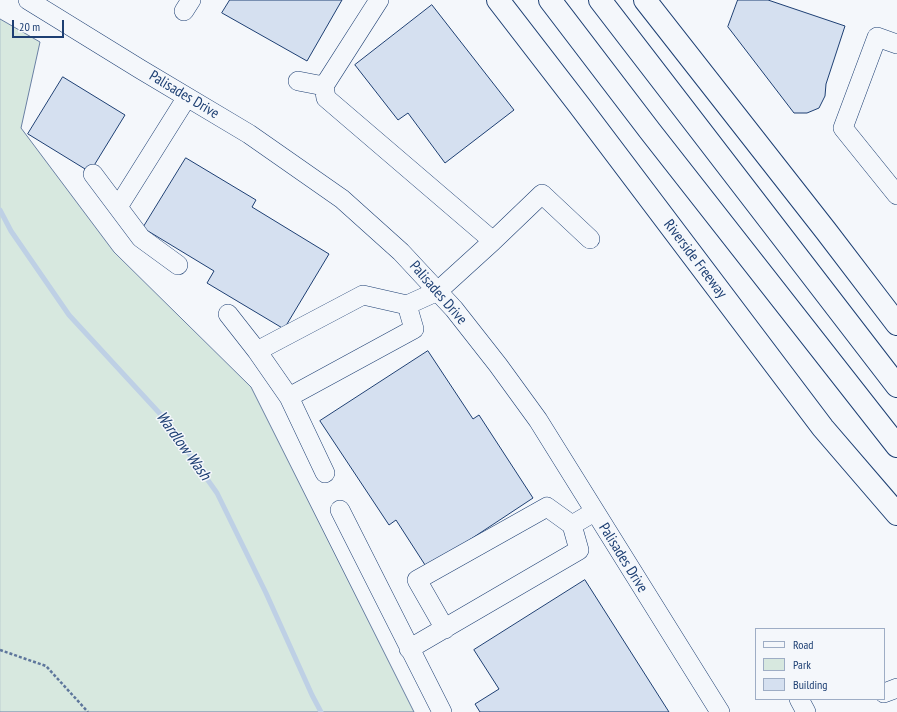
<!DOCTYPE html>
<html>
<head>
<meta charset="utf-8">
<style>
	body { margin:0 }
	#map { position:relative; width:897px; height:712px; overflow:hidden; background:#f4f7fb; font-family:"PT Sans Narrow",sans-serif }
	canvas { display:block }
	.legend { position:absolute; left:755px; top:628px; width:130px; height:72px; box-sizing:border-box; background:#f4f7fb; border:1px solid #9eadc5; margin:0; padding:5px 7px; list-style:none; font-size:12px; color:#1d3f73 }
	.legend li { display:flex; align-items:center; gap:8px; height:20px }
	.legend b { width:20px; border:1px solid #9eadc5 }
	.scale { position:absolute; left:12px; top:20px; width:52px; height:18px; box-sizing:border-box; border:2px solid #1d3f73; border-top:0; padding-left:5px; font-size:12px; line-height:14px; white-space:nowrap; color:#1d3f73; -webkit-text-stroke:3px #f4f7fb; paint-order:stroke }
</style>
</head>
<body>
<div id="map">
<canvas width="897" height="712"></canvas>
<ul class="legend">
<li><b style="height:5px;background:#f4f7fb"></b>Road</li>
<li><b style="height:11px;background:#d7e8df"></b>Park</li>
<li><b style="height:11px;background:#d5e0f0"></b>Building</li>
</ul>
<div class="scale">20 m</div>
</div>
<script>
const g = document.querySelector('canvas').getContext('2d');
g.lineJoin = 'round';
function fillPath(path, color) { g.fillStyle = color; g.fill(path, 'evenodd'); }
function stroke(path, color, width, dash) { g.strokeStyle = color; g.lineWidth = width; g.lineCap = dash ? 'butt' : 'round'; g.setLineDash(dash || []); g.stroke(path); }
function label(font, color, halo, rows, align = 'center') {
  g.font = font + ' "PT Sans Narrow",sans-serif'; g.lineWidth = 3; g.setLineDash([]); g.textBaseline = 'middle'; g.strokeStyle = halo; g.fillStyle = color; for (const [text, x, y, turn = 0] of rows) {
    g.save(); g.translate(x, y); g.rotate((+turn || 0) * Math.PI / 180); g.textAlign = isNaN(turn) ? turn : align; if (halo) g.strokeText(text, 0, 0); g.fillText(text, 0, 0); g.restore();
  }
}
const green = new Path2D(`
	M0,19l40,23 -19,86 93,124 137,135 163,325h-414z`);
fillPath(green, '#d7e8df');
stroke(green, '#687fa3', 1);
stroke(new Path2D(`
	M0,210l11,21 58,84 94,102 54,76 49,100 46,102 9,17`), '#bed0e5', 5);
const building = new Path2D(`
	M230,0h112l-35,61 -85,-48z
	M738,0h30l77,26 -19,58 -1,12 -6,12 -12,5h-13l-66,-86z
	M432,5l82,105 -69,53 -37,-50 -10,7 -43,-55z
	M63,77l62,38 -35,57 -62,-38z
	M186,158l70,42 -4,7 77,47 -45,75 -77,-46 7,-12 -71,-43z
	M428,351l45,68 6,-4 54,83 -106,70 -31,-48 -7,5 -69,-104z
	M585,580l84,132h-189l-5,-8 24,-15 -25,-39z`);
fillPath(building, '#d5e0f0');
stroke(building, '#1d3f73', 1);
const minor = new Path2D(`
	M28,0l112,69 109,65 93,65 59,53 53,57 44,56 40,55 182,292
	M184,11l7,-11
	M897,44l-20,-7 -34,91 54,67
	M298,81l26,5 55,-86
	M324,86l2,12 167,143 49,-47 48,45
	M93,174l48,64 37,27
	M118,207l69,-110
	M228,314l29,37 32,46 36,76
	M257,351l106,-56 44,10 31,-14 55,-50
	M289,397l125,-68 -7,-24
	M340,510l102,202
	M445,629l-28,-49 130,-73 25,18 22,-13
	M409,649l170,-99 -7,-25
	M884,693l13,-5
	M799,699l7,13`);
const highway = new Path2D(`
	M498,0l81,105 244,323 74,86
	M550,0l100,131 247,315
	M600,0l297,386
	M645,0l181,231 71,93`);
stroke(minor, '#1d3f73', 20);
stroke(highway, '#1d3f73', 24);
stroke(new Path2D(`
	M0,650l46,16 42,46`), '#5e769c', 2.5, [3, 2]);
stroke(minor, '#f4f7fb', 19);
stroke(highway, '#f4f7fb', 22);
label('15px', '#1d3f73', '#f4f7fb', [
	["Palisades Drive",184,95,31],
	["Riverside Freeway",695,259,53],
	["Palisades Drive",438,293,49],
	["Palisades Drive",623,558,58]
]);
label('italic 16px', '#1d3f73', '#f4f7fb', [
	["Wardlow Wash",183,446,54]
]);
</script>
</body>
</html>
